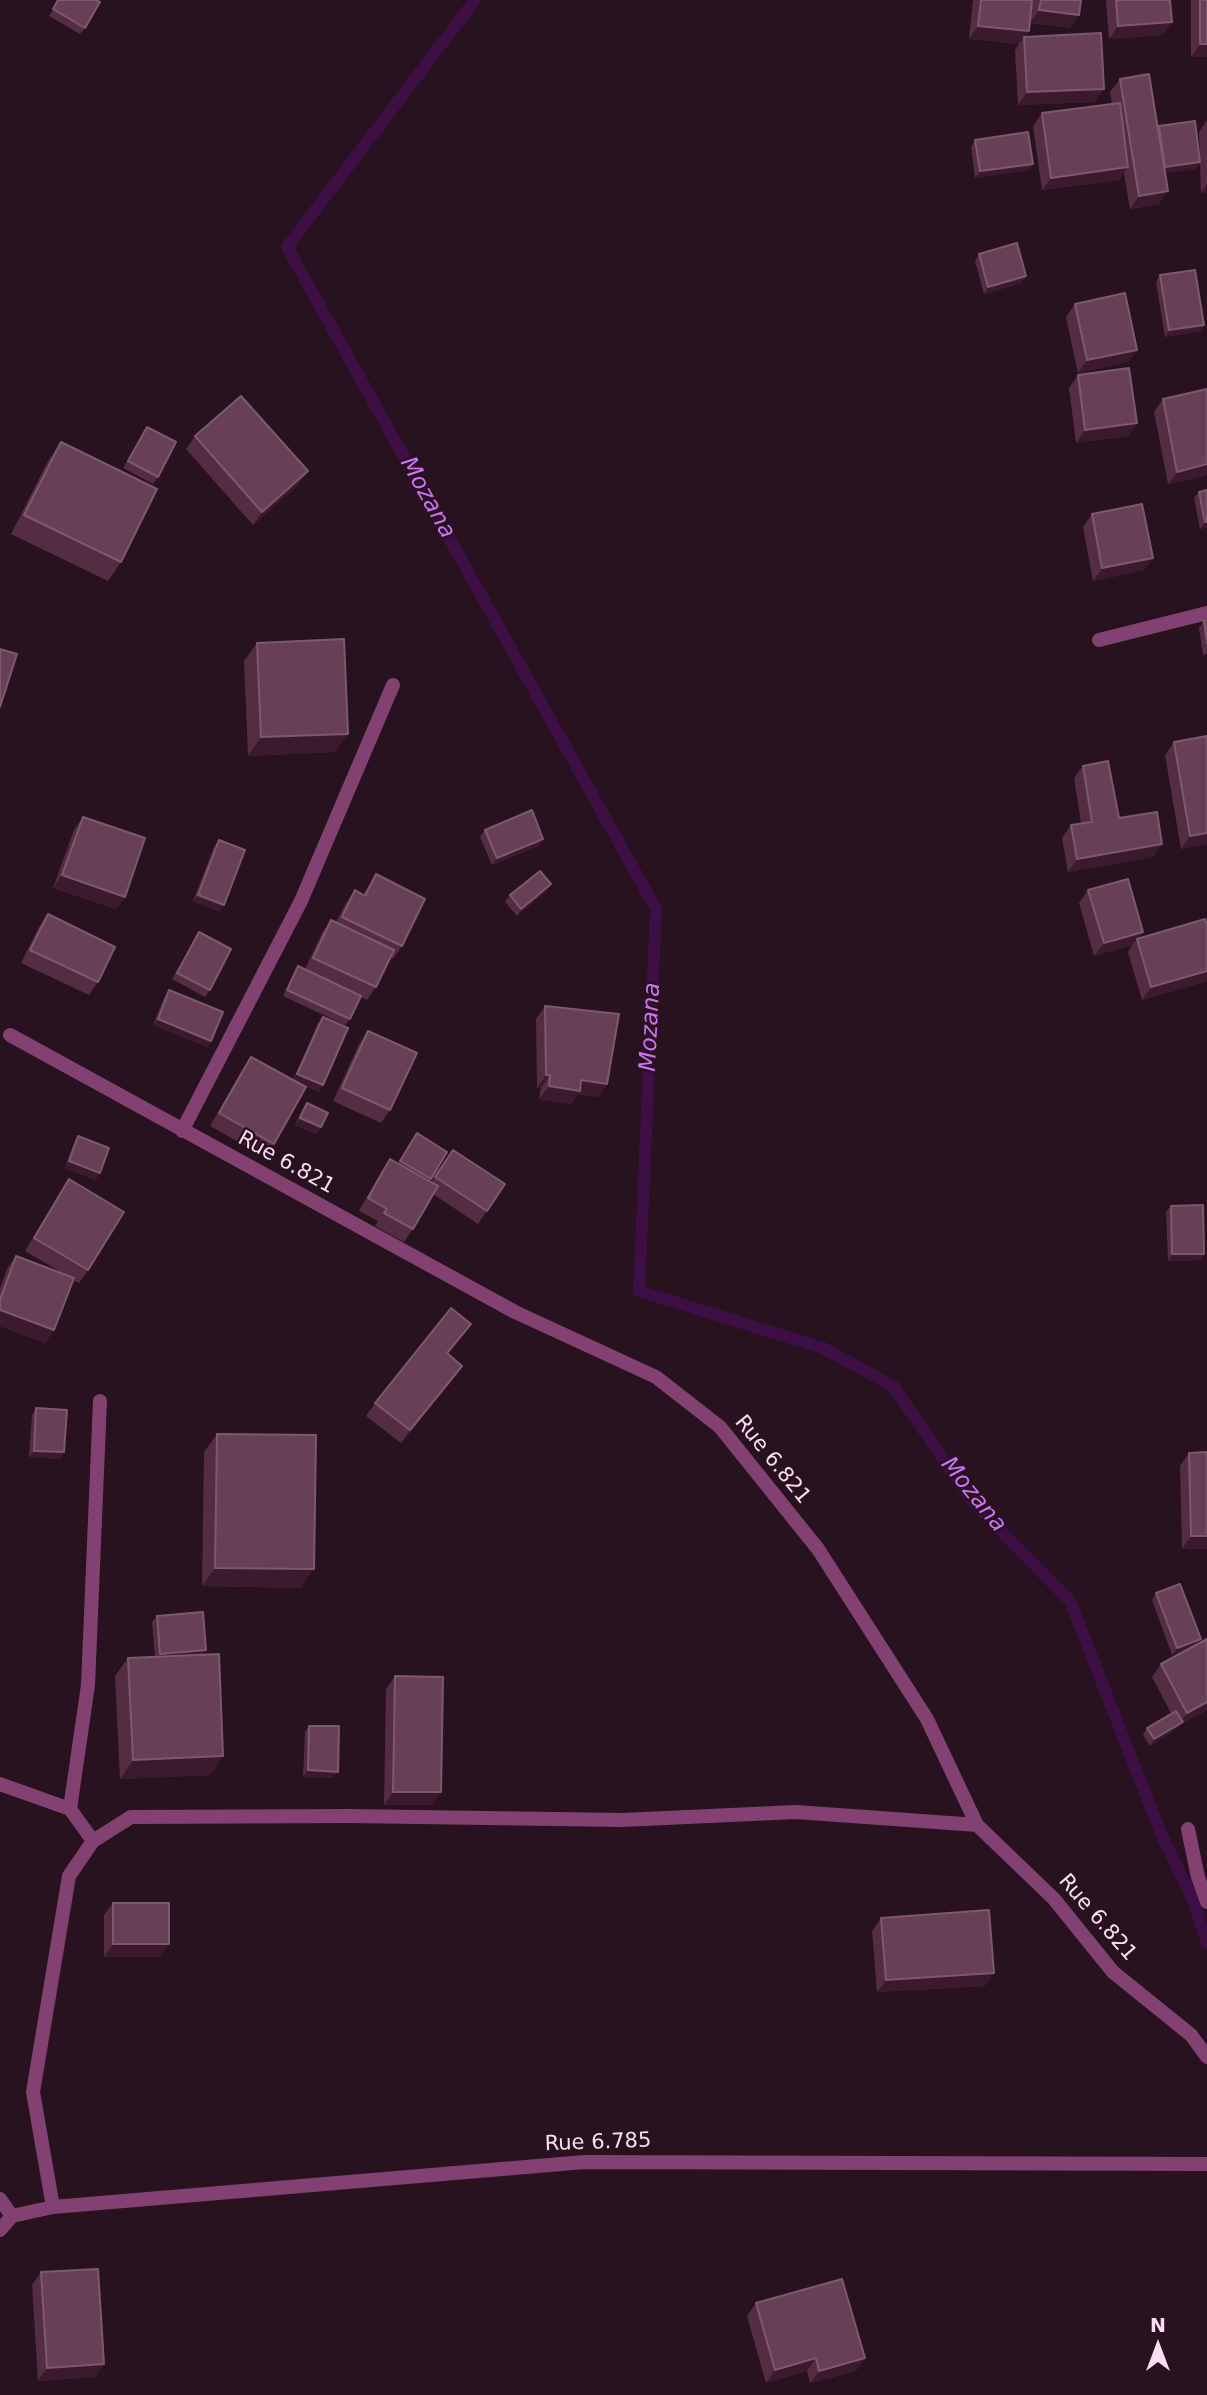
<!DOCTYPE html>
<html>
<head>
<meta charset="utf-8">
<style>
	body { margin:0 }
	#map { position:relative; width:1207px; height:2395px; overflow:hidden; background:#28121f; font-family:"DejaVu Sans",sans-serif }
	canvas { display:block }
	.north { position:absolute; left:1123px; top:2311px; width:70px; height:70px; -webkit-text-stroke:5px #28121f; paint-order:stroke; rotate:0deg; font-size:19px; font-weight:700; line-height:28px; text-align:center; color:#fcdcf1 }
	.north::after { content:''; display:block; margin:auto; width:24px; height:32px; background:#fcdcf1; clip-path:polygon(50% 0,100% 100%,50% 72%,0 100%) }
</style>
</head>
<body>
<div id="map">
<canvas width="1207" height="2395"></canvas>
<div class="north">N</div>
</div>
<script>
const g = document.querySelector('canvas').getContext('2d');
g.lineJoin = 'round';
function stroke(path, color, width, dash) { g.strokeStyle = color; g.lineWidth = width; g.lineCap = dash ? 'butt' : 'round'; g.setLineDash(dash || []); g.stroke(path); }
function fillPath(path, color) { g.fillStyle = color; g.fill(path, 'evenodd'); }
function label(font, color, halo, rows, align = 'center') {
  g.font = font + ' "DejaVu Sans",sans-serif'; g.lineWidth = 5; g.setLineDash([]); g.textBaseline = 'middle'; g.strokeStyle = halo; g.fillStyle = color; for (const [text, x, y, turn = 0] of rows) {
    g.save(); g.translate(x, y); g.rotate((+turn || 0) * Math.PI / 180); g.textAlign = isNaN(turn) ? turn : align; if (halo) g.strokeText(text, 0, 0); g.fillText(text, 0, 0); g.restore();
  }
}
stroke(new Path2D(`
	M475,0l-188,247 369,662 -17,382 184,57 70,38 80,116 97,99 92,235 31,64 14,43`), '#3e0f44', 12);
stroke(new Path2D(`
	M1099,640l108,-27
	M10,1035l505,277 141,65 64,50 98,122 109,170 50,106 77,74 59,73 78,63 16,22
	M182,1131l119,-230 92,-216
	M0,1784l70,25 23,32
	M70,1809l18,-124 12,-284
	M1188,1829l10,48 9,25
	M0,2199l12,17
	M53,2207l-20,-115 36,-216 24,-35 38,-24 218,-1 273,4 174,-8 181,13
	M0,2230l12,-14 41,-9 532,-45 622,2`), '#834171', 14);
fillPath(new Path2D(`
	M58,0h38l-11,28 -5,6 -31,-18z
	M973,0h59l-3,31 -4,6 79,52 -10,13 -76,3 -3,-55 4,-6 -50,-5z
	M1033,0h48l-11,28 -40,-5z
	M1106,0h64l-7,35 -54,4z
	M1191,0h16v57h-16z
	M1120,79l38,49 1,-2 41,35 -1,-29 8,-12v72l-6,1 -1,-30 -5,6 -30,4 -6,31 -29,5 -6,-36 -5,7 -77,10 -9,-64 9,-13 70,-9 -2,-12z
	M975,140l58,24 -5,6 -53,8 -4,-31z
	M979,254l47,22 -5,7 -37,11 -9,-33z
	M1160,275l44,50 -4,6 -35,6 -9,-55z
	M1075,304l53,58 -50,11 -12,-56z
	M1078,375l59,48 -9,13 -52,7 -7,-55z
	M1207,389v86l-39,9 -14,-72 9,-13z
	M147,427l11,50 -5,7 -30,-16z
	M195,436l104,48 -46,41 -67,-76z
	M61,442l60,120 -13,19 -97,-47 37,-73z
	M1199,492l8,35 -7,2 -6,-31z
	M1092,514l52,56 -51,11 -10,-54z
	M1204,621h3v33l-4,1 -4,-27z
	M257,643l78,109 -87,4 -4,-95z
	M1174,742l33,102 -26,5 -16,-94z
	M1083,766l36,52 43,26 -9,13 -85,15 -6,-34 9,-13 10,-2 -7,-45z
	M83,817l42,80 -9,12 -63,-21 21,-58z
	M485,830l54,16 -47,19 -12,-28z
	M219,840l1,72 -27,-11 21,-54z
	M376,874l26,72 -9,13 -3,-2 -14,30 -9,13 -7,-3 -10,22 -5,6 -62,-29 11,-23 4,-7 7,3 17,-36 9,-13 5,2 10,-19 9,-13 8,5z
	M551,884l-5,7 -29,25 -12,-14 5,-7z
	M1088,890l55,42 -4,6 68,-13v56l-65,19 -14,-48 4,-7 -38,11 -15,-53z
	M48,914l50,68 -9,13 -68,-32 18,-36z
	M199,932l11,58 -5,7 -33,-18z
	M169,990l42,51 -4,6 -54,-22 12,-29z
	M545,1006l62,78 -9,13 -20,-3 -7,10 -32,-5 2,-11h-4l-1,-69z
	M323,1017v68l-4,7 -18,-8 -27,60 -9,13 -55,-31 32,-56 9,-13 42,23 25,-57z
	M368,1031l22,79 -9,13 -48,-22 26,-57z
	M307,1103l14,24 -5,7 -21,-9 7,-15z
	M417,1133l30,19 -18,29 2,1 22,-32 52,34 -27,40 -45,-30 -20,35 -9,13 -29,-16 3,-5 -19,-10 22,-39 9,-13 8,5z
	M78,1136l22,37 -5,7 -30,-12 9,-25z
	M69,1179l19,91 -9,13 -6,-3 -19,50 -9,13 -45,-17v-37l7,-20 9,-13 48,18 -39,-23z
	M1171,1206l33,48 -4,6 -32,1 -2,-49z
	M461,1337l-13,17 14,12 -9,13 -52,64 -35,-27 9,-13z
	M36,1408l28,44 -4,7 -31,-2 3,-42z
	M217,1434l84,154 -99,-2 2,-134z
	M1189,1453l18,96h-25l-2,-83z
	M1156,1593l45,46 -4,5 10,-5v71l-26,14 -3,4 -28,18 -7,-11 4,-7 24,-15 -19,-36 9,-13 28,-16 -17,7 -20,-55z
	M157,1616l45,39 21,101 -13,19 -90,4 -5,-103 13,-18 27,-1 -3,-35z
	M395,1676l46,116 -9,13h-48l2,-116z
	M309,1726l24,52 -30,-1 2,-45z
	M113,1903l47,54h-56v-42z
	M881,1918l104,68 -108,6 -5,-61z
	M41,2272l63,92 -9,13 -57,4 -6,-96z
	M756,2303l100,68 -46,12 -3,-12 -41,12 -19,-67z`), '#552d43');
fillPath(new Path2D(`
	M1039,10l40,5 -9,13 -40,-5z
	M1172,22l-9,13 -54,4 9,-13z
	M978,26l51,5 -10,13 -50,-5z
	M1200,44h7v13h-16z
	M1104,89l-10,13 -76,3 9,-13z
	M1200,162l-5,7 -35,5 5,-7z
	M1033,164l-5,6 -53,8 5,-7z
	M1128,167l-9,13 -77,10 9,-12z
	M1207,184v8l-6,1z
	M1168,191l-9,13 -29,5 9,-13z
	M1026,276l-5,7 -37,11 4,-7z
	M1204,325l-4,6 -35,6 4,-7z
	M1137,350l-9,12 -50,11 9,-13z
	M1137,423l-9,13 -52,7 9,-13z
	M1207,464v11l-39,9 9,-12z
	M308,471l-9,13 -46,41 9,-13z
	M1205,522h2v5l-7,2z
	M1153,558l-9,12 -51,11 9,-13z
	M348,734l-13,18 -87,4 13,-19z
	M1207,833v11l-26,5 9,-13z
	M543,839l-4,7 -47,19 5,-7z
	M1162,844l-9,13 -85,15 9,-13z
	M62,875l63,22 -9,12 -63,-21z
	M551,884l-5,7 -29,25 4,-7z
	M198,895l26,10 -4,7 -27,-11z
	M1143,932l-11,13 -38,11 10,-13z
	M1207,971v10l-65,19 9,-13z
	M158,1019l53,22 -4,6 -54,-22z
	M297,1074l26,11 -4,7 -27,-11z
	M546,1075h4l-9,13h-4z
	M581,1080l26,4 -9,13 -20,-3 -7,10 -32,-5 10,-13z
	M300,1118l21,9 -5,7 -21,-9z
	M69,1161l31,12 -5,7 -30,-12z
	M1172,1254h32l-4,6 -32,1z
	M0,1310l54,20 -9,13 -45,-17z
	M471,1324l-10,13 -23,29 9,-13z
	M462,1366l-9,13 -52,64 9,-13z
	M34,1451l30,1 -4,7 -31,-2z
	M1191,1536h16v13h-25z
	M215,1568l99,1 -13,19 -99,-2z
	M1201,1639l-5,7 -24,9 5,-7z
	M206,1650l-5,7 -46,3 5,-6z
	M1207,1702v8l-26,14 -3,4 -28,18 4,-7 25,-15 8,-11z
	M223,1756l-13,19 -90,4 13,-19z
	M308,1770l30,2 -5,6 -30,-1z
	M393,1792h48l-9,13h-48z
	M113,1944h56l-9,13h-56z
	M994,1973l-9,13 -108,6 9,-12z
	M816,2358l-9,13 -41,12 9,-13z
	M865,2358l-9,13 -46,12 9,-12z
	M104,2364l-9,13 -57,4 9,-13z`), '#3b1a2d');
const building = new Path2D(`
	M58,0h38l4,2 -15,26 -32,-19z
	M981,0h51l-3,31 -51,-5z
	M1041,0h40l-2,15 -40,-5z
	M1116,0h54l2,22 -54,4z
	M1200,0h7v44h-7z
	M1101,33l3,56 -77,3 -3,-55z
	M1149,74l19,117 -29,5 -19,-117z
	M1120,103l8,64 -77,11 -9,-65z
	M1195,121l5,41 -35,5 -6,-41z
	M1028,132l5,32 -53,7 -5,-31z
	M1017,243l9,33 -38,11 -9,-33z
	M1195,270l9,55 -35,5 -9,-55z
	M1125,293l12,57 -50,10 -12,-56z
	M1129,368l8,55 -52,7 -7,-55z
	M1207,389v75l-30,8 -14,-73z
	M241,396l67,75 -46,41 -67,-76z
	M147,427l29,15 -18,35 -30,-16z
	M61,442l96,47 -36,73 -97,-47z
	M1207,490v32h-2l-6,-30z
	M1142,504l11,54 -51,10 -10,-54z
	M1204,621h3v22z
	M344,639l4,95 -87,3 -4,-94z
	M0,649l17,5 -17,53z
	M1207,736v97l-17,3 -16,-94z
	M1108,761l11,57 38,-6 5,32 -85,15 -6,-34 21,-3 -9,-56z
	M532,810l11,29 -46,19 -12,-28z
	M83,817l62,21 -20,59 -63,-22z
	M219,840l26,10 -21,55 -26,-10z
	M540,871l11,13 -30,25 -11,-14z
	M376,874l49,25 -23,47 -60,-29 13,-27 10,6z
	M1128,879l15,53 -39,11 -16,-53z
	M48,914l67,33 -17,35 -68,-32z
	M1205,919l2,6v46l-56,16 -14,-48z
	M331,920l63,30 -18,37 -63,-29z
	M199,932l32,17 -21,41 -33,-17z
	M298,966l63,30 -11,23 -63,-29z
	M169,990l54,22 -12,29 -53,-22z
	M545,1006l74,8 -12,70 -26,-4 -1,11 -31,-5 1,-11h-4z
	M323,1017l25,11 -25,57 -26,-11z
	M368,1031l49,22 -27,57 -48,-22z
	M251,1057l55,30 -32,57 -55,-31z
	M307,1103l21,10 -7,14 -21,-9z
	M417,1133l30,19 -16,27 -31,-18z
	M78,1136l31,12 -9,25 -31,-12z
	M453,1150l52,34 -18,27 -52,-34z
	M390,1159l48,27 -25,43 -29,-16 3,-4 -19,-11z
	M69,1179l55,33 -36,58 -54,-32z
	M1203,1205l1,49h-32l-1,-48z
	M16,1256l58,22 -20,52 -54,-20v-10z
	M451,1308l20,16 -24,29 15,13 -52,64 -35,-27z
	M36,1408l31,2 -3,42 -30,-1z
	M217,1434l99,1 -2,134 -99,-1z
	M1207,1452v84h-16l-2,-83z
	M1180,1584l21,55 -24,9 -21,-55z
	M203,1612l3,38 -46,4 -3,-38z
	M1207,1639v63l-20,11 -26,-49z
	M219,1654l4,102 -90,4 -5,-102z
	M395,1676l48,1 -2,115h-48z
	M1176,1711l7,11 -29,17 -7,-11z
	M309,1726h30l-1,46 -30,-2z
	M113,1903h56v41h-56z
	M989,1910l5,63 -108,7 -5,-62z
	M98,2269l6,95 -57,4 -6,-96z
	M842,2279l23,79 -46,13 -3,-13 -41,12 -19,-67z`);
fillPath(building, '#674056');
stroke(building, '#7e586e', 2);
label('21px', '#fcdcf1', '#28121f', [
	["Rue 6.821",286,1163,29],
	["Rue 6.821",772,1460,51],
	["Rue 6.821",1097,1918,49],
	["Rue 6.785",598,2143,-2]
]);
label('italic 23px', '#cd72f4', '#28121f', [
	["Mozana",427,498,61],
	["Mozana",651,1027,-87],
	["Mozana",973,1495,51]
]);
</script>
</body>
</html>
